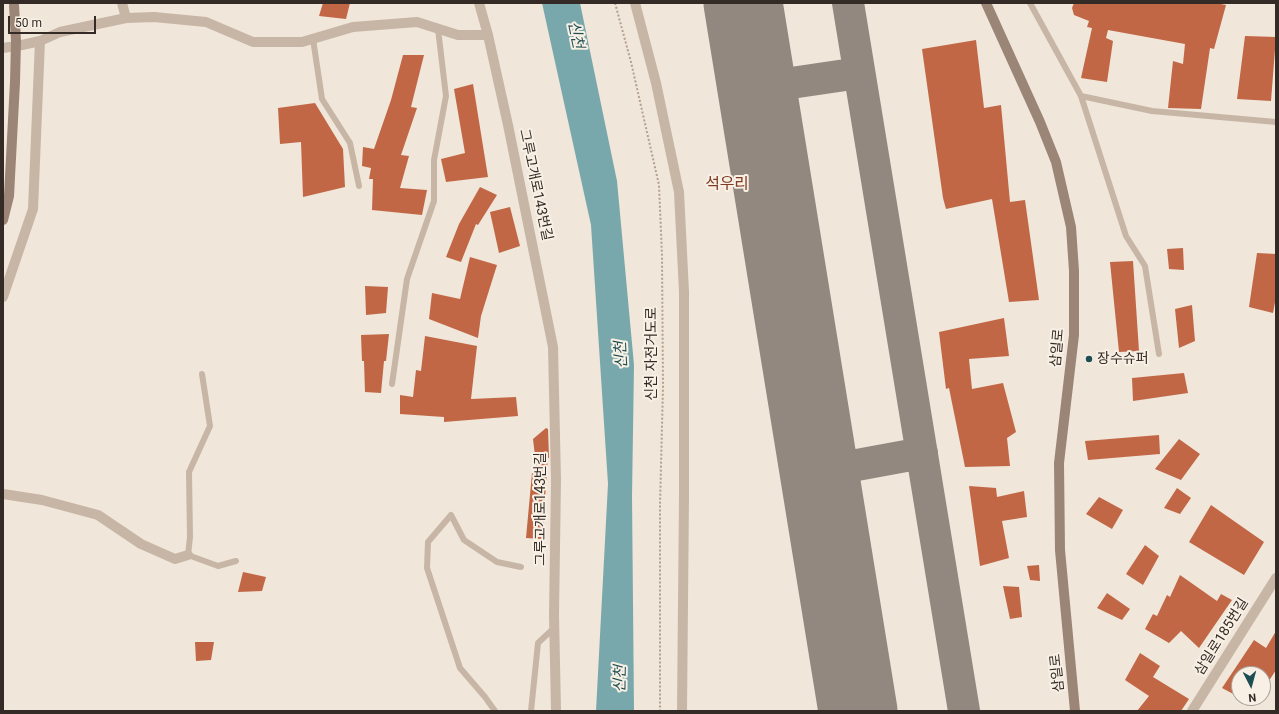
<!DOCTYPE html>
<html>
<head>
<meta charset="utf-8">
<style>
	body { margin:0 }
	#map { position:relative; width:1279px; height:714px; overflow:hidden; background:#f0e6d9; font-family:Roboto,sans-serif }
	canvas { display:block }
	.frame { position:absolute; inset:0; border:4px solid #342b26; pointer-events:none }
	.north { position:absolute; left:1231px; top:666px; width:40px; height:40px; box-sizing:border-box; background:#f8f0e5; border:1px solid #aaa199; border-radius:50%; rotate:174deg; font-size:11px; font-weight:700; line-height:16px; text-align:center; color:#342b26 }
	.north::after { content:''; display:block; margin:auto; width:14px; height:18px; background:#1e4e53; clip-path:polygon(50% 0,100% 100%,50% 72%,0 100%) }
	.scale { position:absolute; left:8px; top:16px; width:88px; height:18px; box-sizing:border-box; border:2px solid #342b26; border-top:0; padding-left:5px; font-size:12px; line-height:14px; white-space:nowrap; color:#342b26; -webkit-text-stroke:3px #f8f0e5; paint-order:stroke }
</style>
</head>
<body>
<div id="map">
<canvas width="1279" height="714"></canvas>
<div class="frame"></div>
<div class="north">N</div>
<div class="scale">50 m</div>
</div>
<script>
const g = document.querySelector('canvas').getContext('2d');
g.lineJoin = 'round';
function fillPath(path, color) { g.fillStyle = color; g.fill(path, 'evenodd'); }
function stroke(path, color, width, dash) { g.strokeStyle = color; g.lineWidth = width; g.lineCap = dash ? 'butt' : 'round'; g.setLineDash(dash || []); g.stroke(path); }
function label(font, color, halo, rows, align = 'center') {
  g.font = font + ' Roboto,"Noto Sans KR",sans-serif'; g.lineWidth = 4; g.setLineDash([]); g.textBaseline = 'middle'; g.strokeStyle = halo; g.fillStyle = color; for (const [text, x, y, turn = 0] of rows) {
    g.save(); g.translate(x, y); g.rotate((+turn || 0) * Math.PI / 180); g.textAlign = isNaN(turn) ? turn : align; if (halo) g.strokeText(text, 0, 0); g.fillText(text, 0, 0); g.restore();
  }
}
fillPath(new Path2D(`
	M542,3h38l37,178 17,184 -2,131 2,215h-38l12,-227 -17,-259z`), '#79a8ac');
stroke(new Path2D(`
	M848,3l116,708
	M757,88l102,-15
	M819,472l103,-19`), '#928880', 32);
stroke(new Path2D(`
	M743,3l115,708`), '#928880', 79);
fillPath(new Path2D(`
	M323,3h27l-4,16 -27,-3z
	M1074,3h141l11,2 -12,44 -4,-1 -9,61 -33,-1 5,-47 10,3 2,-20 -77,-14 -2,8 7,3 -6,41 -26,-4 11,-50 -5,-1 2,-6 -15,-6 -2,-7z
	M1245,36l31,1 -5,64 -34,-2z
	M976,40l8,68 17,-3 9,97 15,-2 14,100 -30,2 -17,-103 -46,10 -3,-11 -21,-149z
	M403,55h21l-13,52 6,1 -16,47 8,1 -9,32 27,2 -5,25 -50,-5 1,-31h-4l2,-11 -9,-2 1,-19 11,2 17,-49z
	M473,84l15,93 -42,5 -5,-23 24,-6 -11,-64z
	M315,103l28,46 2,38 -42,10 -2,-55 -21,2 -2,-36z
	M480,187l17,8 -19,30 -2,-1 -15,38 -15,-5 13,-33z
	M510,207l10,39 -21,7 -9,-41z
	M1183,248l1,22 -15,-1 -2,-20z
	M1257,253l19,1v43l-3,16 -24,-6z
	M470,257l27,8 -16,51 -3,22 -49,-19 3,-26 28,6z
	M1133,261l6,90 -20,1 -9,-90z
	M365,286l23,1 -2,26 -20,2z
	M1192,305l3,36 -16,7 -4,-39z
	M1004,318l5,38 -40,3 3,30 31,-6 13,49 -9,6 3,28 -45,1 -16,-79 -3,1 -7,-57z
	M389,334l-3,27h-2l-3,32 -16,-1 -1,-31h-2l-1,-26z
	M425,336l52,10 -6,53 45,-2 2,19 -74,6v-5l-44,-3v-19l13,2 3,-27 5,1z
	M1184,373l4,20 -55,8 -1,-23z
	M546,428l2,1 1,29h-1l-6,81 -16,-1 6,-65h5l-4,-34z
	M1159,435l1,19 -72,6 -3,-19z
	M1179,439l21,15 -19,26 -26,-11z
	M969,486l27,2 1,9 27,-6 3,26 -25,4 7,37 -29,8z
	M1177,488l14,10 -11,16 -16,-6z
	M1099,497l24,13 -11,19 -26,-15z
	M1211,505l53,37 -20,33 -55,-33z
	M1145,545l14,11 -16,29 -17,-11z
	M1039,565l1,16 -10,-1 -3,-14z
	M243,572l23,5 -4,14 -24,1z
	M1180,575l37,26 4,-7 11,6 -33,48 -18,-17 -12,12 -24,-14 8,-15 4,2 10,-21 3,2z
	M1003,586l16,1 3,30 -12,2z
	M1107,593l23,16 -8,11 -25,-12z
	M1276,631v39l-13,20v-16h-24v23l-17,-9 32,-48 12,8z
	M195,642h19l-3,18 -15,1z
	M1140,653l20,13 -7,11 36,22 -8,12h-44l12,-15 -24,-16z`), '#c16746');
stroke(new Path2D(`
	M615,3l16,59 28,123 3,71 1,131 -3,118v206`), '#b3a090', 2, [2, 2]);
stroke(new Path2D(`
	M1030,3l51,93 71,15 124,11
	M313,39l9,60 28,44 9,43
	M1081,96l45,140 19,30 14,88
	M202,374l8,52 -21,46 1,65 -2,18 30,11 18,-5
	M392,384l15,-105 27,-78v-41l12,-64 -8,-67
	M495,711l-10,-14 -25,-29 -33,-100 1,-26 23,-27 13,25 33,22 24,5
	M531,711l7,-68 16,-15`), '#c7b6a6', 6);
stroke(new Path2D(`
	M122,3l4,15
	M479,3l9,32 20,90 45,222 3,133 -2,135 2,96
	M635,3l21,80 23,109 5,100v205l-2,214
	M3,48l19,-3 18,-4 20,-9 66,-14 28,-1 52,5 47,20h49l51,-15 64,-5 41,13h30
	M3,297l30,-88 7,-168
	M3,494l39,6 56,15 43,29 34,15 13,-4
	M1192,711l84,-133`), '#c7b6a6', 10);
stroke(new Path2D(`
	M986,3l54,119 16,40 15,65 3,44v64l-15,128 1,87 15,161
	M3,220l6,-24 6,-114`), '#9b8577', 10);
stroke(new Path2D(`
	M14,5l2,36 -1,41`), '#9b8577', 10);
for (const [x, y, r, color] of [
	[1089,359,4,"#1e4e53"]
]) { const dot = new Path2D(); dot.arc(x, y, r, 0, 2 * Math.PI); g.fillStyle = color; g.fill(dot); stroke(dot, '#f8f0e5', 1.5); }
label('14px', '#342b26', '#f8f0e5', [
	["그루고개로143번길",535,185,78],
	["삼일로",1058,348,-85],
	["신천 자전거도로",652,354,-90],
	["그루고개로143번길",541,509,-90],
	["삼일로185번길",1222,637,-58],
	["삼일로",1058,673,-96]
]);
label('14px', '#342b26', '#f8f0e5', [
	["장수슈퍼",1097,359]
], 'left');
label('italic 15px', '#1e4e53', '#f8f0e5', [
	["신천",575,35,78],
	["신천",622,355,-93],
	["신천",621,679,-89]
]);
label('16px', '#7f3b23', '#f8f0e5', [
	["석우리",727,185]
]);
</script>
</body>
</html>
